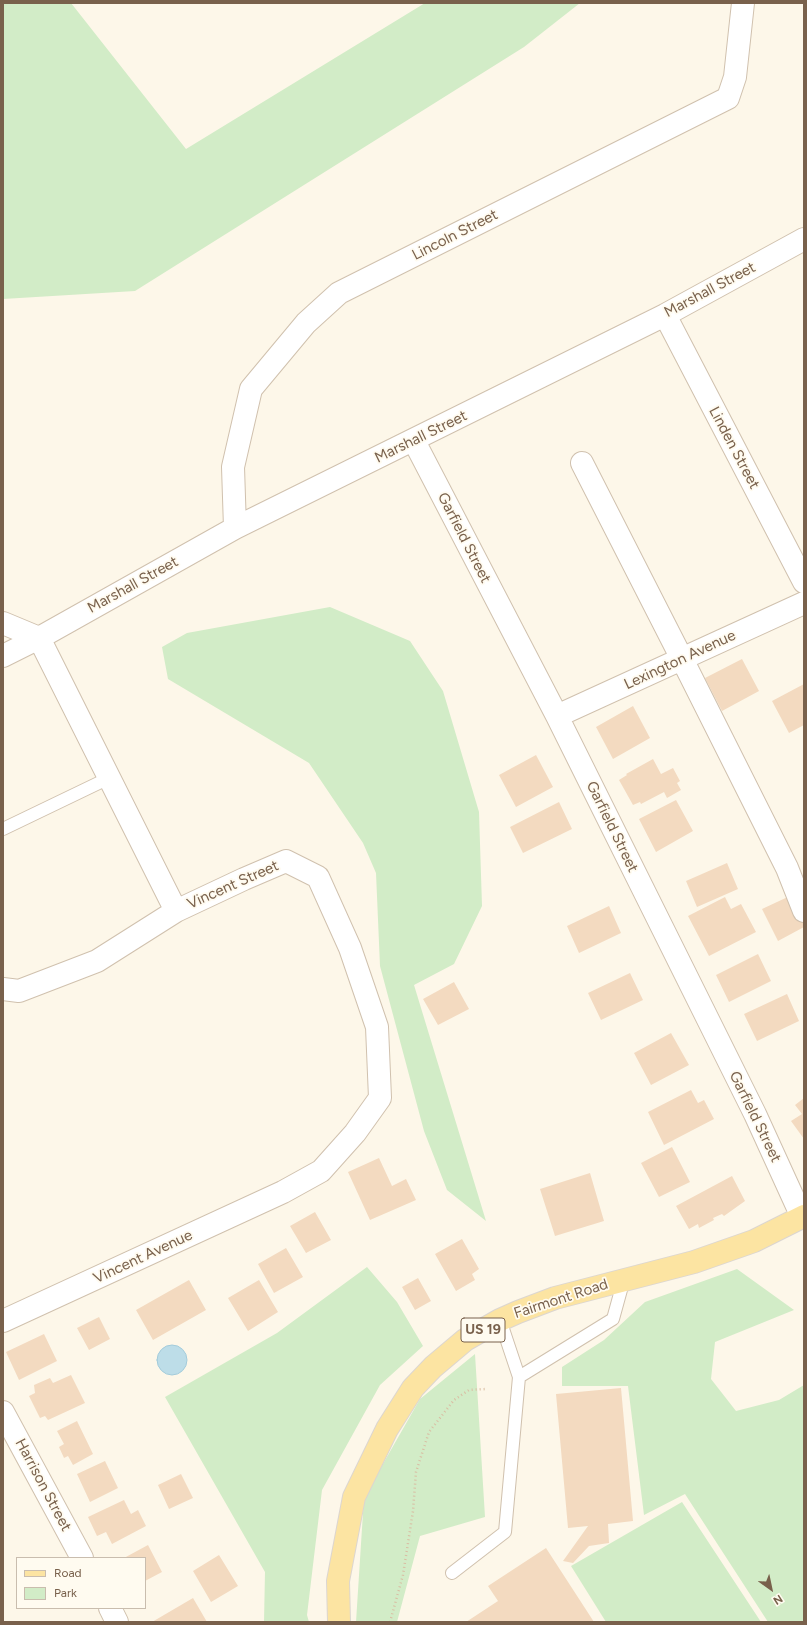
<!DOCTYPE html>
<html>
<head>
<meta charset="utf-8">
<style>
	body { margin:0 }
	#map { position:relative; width:807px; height:1625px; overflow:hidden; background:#fdf7e9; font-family:Figtree,sans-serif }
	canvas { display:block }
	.frame { position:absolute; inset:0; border:4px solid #79614c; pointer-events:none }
	.legend { position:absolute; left:16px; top:1557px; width:130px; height:52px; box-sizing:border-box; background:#fffbf0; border:1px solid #c9bdae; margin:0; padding:5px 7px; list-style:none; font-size:12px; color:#79614c }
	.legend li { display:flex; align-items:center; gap:8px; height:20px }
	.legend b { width:20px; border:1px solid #c9bdae }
	.north { position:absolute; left:751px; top:1569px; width:40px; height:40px; -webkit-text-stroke:3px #fffbf0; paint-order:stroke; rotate:147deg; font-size:11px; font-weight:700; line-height:16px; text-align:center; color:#79614c }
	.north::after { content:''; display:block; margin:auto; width:14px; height:18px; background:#79614c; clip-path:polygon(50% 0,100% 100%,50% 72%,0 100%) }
</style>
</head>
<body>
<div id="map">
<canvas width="807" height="1625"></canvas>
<div class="frame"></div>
<ul class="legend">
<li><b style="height:5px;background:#fce4a2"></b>Road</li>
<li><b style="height:11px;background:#d2ecc7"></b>Park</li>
</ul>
<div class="north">N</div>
</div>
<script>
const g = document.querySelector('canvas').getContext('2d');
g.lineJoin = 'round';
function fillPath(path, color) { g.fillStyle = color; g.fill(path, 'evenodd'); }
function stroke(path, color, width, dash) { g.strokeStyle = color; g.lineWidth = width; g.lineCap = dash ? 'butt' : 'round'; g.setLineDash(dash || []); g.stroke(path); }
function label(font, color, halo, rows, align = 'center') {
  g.font = font + ' Figtree,sans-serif'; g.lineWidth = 3.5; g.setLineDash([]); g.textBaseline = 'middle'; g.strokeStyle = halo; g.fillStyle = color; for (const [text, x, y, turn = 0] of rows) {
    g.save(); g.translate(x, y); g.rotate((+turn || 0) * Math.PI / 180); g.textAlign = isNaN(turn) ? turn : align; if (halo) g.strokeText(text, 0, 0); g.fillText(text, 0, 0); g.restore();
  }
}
fillPath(new Path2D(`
	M3,3h68l115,146 239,-146h155l-56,44 -389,244 -132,8z
	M330,607l80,34 33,50 36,121 3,94 -28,58 -40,21 72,236 -39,-31 -23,-59 -44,-165 -4,-93 -13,-30 -54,-80 -141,-84 -6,-32 25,-14z
	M367,1267l30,35 26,44 -43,39 -58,105 -15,125 2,7h-45l1,-50 -100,-175 112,-64z
	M737,1269l57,41 -79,32 -4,37 25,32 43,-11 25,-15v237h-36l-83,-128 -41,21 -16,-129h-66v-19l42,-27 41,-38z
	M475,1354l10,163 -65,19 -23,86h-41l8,-125 56,-98z
	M682,1502l79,120h-155l-35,-56z`), '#d2ecc7');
const water = new Path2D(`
	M157 1360a15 15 0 1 1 30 0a15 15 0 1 1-30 0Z`);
fillPath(water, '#bddde8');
stroke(water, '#a3cbda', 1);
fillPath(new Path2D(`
	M742,659l17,32 -37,20 -17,-33z
	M804,684v41l-15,8 -17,-32z
	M633,706l17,32 -37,21 -17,-32z
	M536,755l17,32 -37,20 -17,-32z
	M653,759l8,15 12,-6 7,13 -3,2 4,7 -14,8 -3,-6 -23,12 -1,-2 -7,3 -14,-25 8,-5 -1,-1z
	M676,800l17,31 -37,21 -17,-33z
	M559,802l13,27 -49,24 -13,-26z
	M727,863l11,26 -41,18 -11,-26z
	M792,895l12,23v9l-26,14 -16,-32z
	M725,897l6,12 10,-5 15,28 -47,24 -21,-40z
	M609,906l12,27 -42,20 -12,-27z
	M758,954l13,27 -42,21 -13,-27z
	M630,973l13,27 -42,20 -13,-27z
	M454,982l15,27 -31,16 -15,-26z
	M787,994l12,27 -42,20 -13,-27z
	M671,1033l18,32 -38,20 -17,-32z
	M691,1090l7,13 6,-3 10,19 -50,26 -16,-33z
	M804,1098v41l-13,-18 11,-7 -7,-9z
	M672,1147l18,35 -31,15 -18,-34z
	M379,1158l13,28 14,-7 10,21 -46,20 -22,-48z
	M590,1173l14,48 -49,15 -15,-47z
	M732,1176l13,25 -21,15 -2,-2 -9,4 1,2 -15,8 -1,-4 -9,5 -13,-23z
	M315,1212l16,28 -25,13 -16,-27z
	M462,1239l17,30 -7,5 3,6 -19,11 -21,-37z
	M286,1248l17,29 -29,16 -16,-29z
	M418,1278l13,23 -16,9 -13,-23z
	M189,1280l17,30 -53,30 -17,-30z
	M259,1280l19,32 -30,19 -20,-33z
	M99,1317l11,22 -21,11 -12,-22z
	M44,1334l13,27 -38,19 -13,-28z
	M71,1375l14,28 -37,17 -3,-4 -5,2 -11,-22 6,-3 -1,-8 16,-7 3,5z
	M621,1388l12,133 -25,3 1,19 -20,3 -16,17 -10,-2 25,-35 -20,2 -12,-134z
	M77,1421l16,33 -20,11 -5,-9 -4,2 -5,-11 5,-3 -7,-13z
	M105,1461l13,27 -28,14 -13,-28z
	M181,1474l12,24 -24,11 -11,-24z
	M124,1500l7,14 7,-4 8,16 -34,18 -6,-12 -9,4 -9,-19z
	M148,1545l14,27 -17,9v-23h-21z
	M546,1548l48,74h-128l32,-21 -10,-15z
	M219,1555l19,31 -27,16 -18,-31z
	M193,1598l14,24h-55z`), '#f3dac0');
const lane = new Path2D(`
	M3,829l106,-51
	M519,1377l94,-58 11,-40
	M452,1573l53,-41 14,-155 -19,-57`);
const street = new Path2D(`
	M665,315l139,267
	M414,441l143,275 198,398 47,103
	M582,463l100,196 105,209 17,43
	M235,528l-2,-61 18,-78 55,-66 33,-30 389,-195 7,-21 8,-74
	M3,623l36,15
	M39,638l137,273
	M3,656l36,-18 196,-110 430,-213 139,-76
	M557,716l247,-113
	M3,989l16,2 78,-30 79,-50 68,-32 42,-18 32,16 32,71 27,79 3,71 -25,35 -34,38 -38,21 -280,129
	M3,1412l79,146
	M110,1608l7,14`);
const primary = new Path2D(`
	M339,1622l-1,-41 16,-84 33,-68 26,-41 20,-21 32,-27 35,-20 18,-8 37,-14 139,-36 60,-21 50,-25`);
stroke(lane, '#d0c1ae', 14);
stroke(street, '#d0c1ae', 24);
stroke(primary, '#dcd6d0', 24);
stroke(new Path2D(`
	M390,1622l13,-47 10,-64 3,-39 13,-40 25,-32 15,-10 17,-1`), '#d9bda3', 2.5, [1, 3]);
stroke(lane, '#fff', 12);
stroke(street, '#fff', 22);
stroke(primary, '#fce4a2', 22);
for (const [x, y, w] of [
	[483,1330,44]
]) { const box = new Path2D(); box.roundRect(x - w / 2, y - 12, w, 24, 3); g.fillStyle = '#fffbf0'; g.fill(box); stroke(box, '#79614c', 1); }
label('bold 14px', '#79614c', null, [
	["US 19",483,1330]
]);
label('15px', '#79614c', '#fffbf0', [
	["Lincoln Street",455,235,-27],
	["Marshall Street",710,290,-28],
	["Marshall Street",421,437,-26],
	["Linden Street",734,448,62],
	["Garfield Street",464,538,63],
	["Marshall Street",133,585,-29],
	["Lexington Avenue",680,660,-25],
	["Garfield Street",612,827,64],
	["Vincent Street",233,885,-24],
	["Garfield Street",755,1117,64],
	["Vincent Avenue",143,1257,-25],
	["Fairmont Road",561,1299,-18],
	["Harrison Street",43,1485,62]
]);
</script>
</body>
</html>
